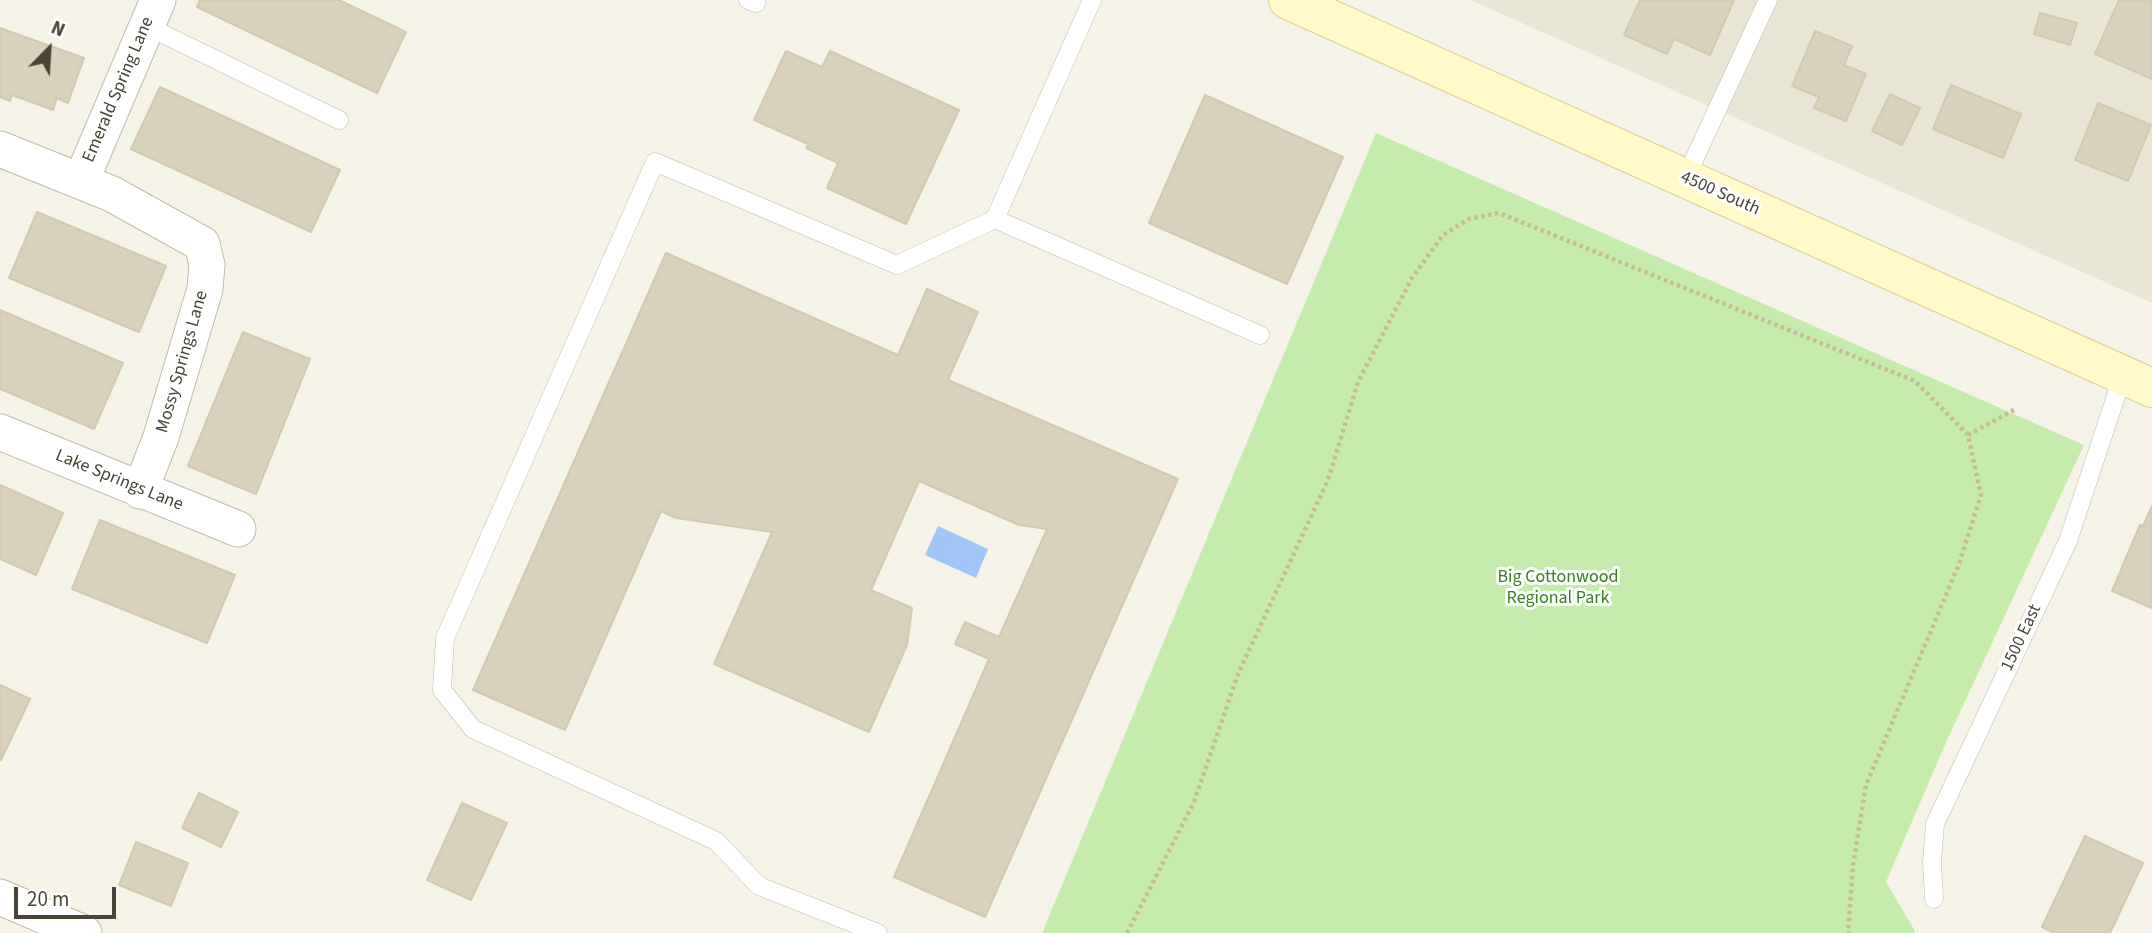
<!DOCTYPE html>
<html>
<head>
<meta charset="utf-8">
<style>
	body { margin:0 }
	#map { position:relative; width:2152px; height:933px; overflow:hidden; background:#f5f3e8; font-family:"Source Sans 3",sans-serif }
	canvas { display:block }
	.north { position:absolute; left:14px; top:14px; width:70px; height:70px; -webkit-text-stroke:5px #fff; paint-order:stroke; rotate:24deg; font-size:19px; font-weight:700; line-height:28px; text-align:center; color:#494436 }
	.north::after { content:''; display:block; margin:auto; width:24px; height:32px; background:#494436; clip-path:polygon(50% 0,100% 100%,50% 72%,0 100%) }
	.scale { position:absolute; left:14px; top:887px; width:102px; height:32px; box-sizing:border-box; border:4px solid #494436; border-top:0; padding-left:9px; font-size:21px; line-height:24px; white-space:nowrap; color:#494436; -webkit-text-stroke:5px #fff; paint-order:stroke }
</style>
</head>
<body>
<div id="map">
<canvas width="2152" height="933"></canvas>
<div class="north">N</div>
<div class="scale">20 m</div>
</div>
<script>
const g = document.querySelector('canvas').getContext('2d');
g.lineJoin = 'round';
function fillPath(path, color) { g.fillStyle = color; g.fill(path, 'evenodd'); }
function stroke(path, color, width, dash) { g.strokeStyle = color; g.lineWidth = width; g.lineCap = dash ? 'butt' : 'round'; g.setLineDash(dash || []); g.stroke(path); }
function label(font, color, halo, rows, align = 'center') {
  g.font = font + ' "Source Sans 3",sans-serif'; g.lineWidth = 6; g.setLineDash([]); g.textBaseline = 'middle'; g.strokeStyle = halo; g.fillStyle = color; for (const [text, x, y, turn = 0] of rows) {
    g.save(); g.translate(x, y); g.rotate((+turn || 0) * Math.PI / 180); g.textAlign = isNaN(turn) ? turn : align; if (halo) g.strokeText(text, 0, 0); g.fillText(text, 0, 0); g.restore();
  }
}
fillPath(new Path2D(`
	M1470,0h682v303z`), '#e9e6d5');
fillPath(new Path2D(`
	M1376,133l708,312 -136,293 -62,144 29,49v2h-873z`), '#c6ecad');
fillPath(new Path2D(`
	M938,526l50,23 -12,29 -51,-23z`), '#9fc6f6');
const building = new Path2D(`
	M200,0h139l67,32 -29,61 -180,-86z
	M1640,0h94l-24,55 -36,-16 -7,15 -43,-19z
	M2119,0h33v79l-57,-25z
	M2040,13l37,10 -7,22 -36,-11z
	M0,28l84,30 -16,45 -11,-5 -4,12 -41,-15 -2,6 -10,-4z
	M1815,31l37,15 -8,19 22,9 -20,47 -32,-13 5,-11 -27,-11z
	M786,51l36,16 8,-16 129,59 -53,114 -79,-36 11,-25 -32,-15 2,-4 -54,-24z
	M1951,85l70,29 -18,44 -70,-29z
	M160,87l180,83 -29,62 -180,-83z
	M1890,94l30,14 -18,37 -30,-14z
	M1205,95l138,62 -56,127 -138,-61z
	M2098,103l53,22 -23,56 -53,-21z
	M37,212l129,54 -27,66 -130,-54z
	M666,253l232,102 29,-66 51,23 -30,68 230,99 -193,438 -91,-40 95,-218 -34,-15 10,-22 34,15 48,-108 -28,-4 -100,-44 -48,109 41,18 -5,37 -38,87 -155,-68 58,-132 -96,-14 -15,-7 -96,219 -92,-40z
	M0,310l123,53 -29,66 -94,-40z
	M243,332l67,27 -54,135 -68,-28z
	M0,485l63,28 -27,62 -36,-16z
	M2152,506v102l-40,-17 28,-66 3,1z
	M100,520l135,55 -28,68 -135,-54z
	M0,685l30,14 -29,61 -1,-1z
	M199,793l39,19 -17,35 -39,-19z
	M462,803l45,20 -36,77 -44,-20z
	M2085,836l58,27 -33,70h-56l-12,-6z
	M136,842l52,21 -17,43 -52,-21z`);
fillPath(building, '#d8d1bc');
stroke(building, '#d3caaf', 2);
const service = new Path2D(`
	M748,0l8,3
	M147,26l192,94
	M1685,179l83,-179
	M995,219l265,116
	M1934,899l-2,-37 3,-38 133,-283 55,-166
	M878,933l-119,-47 -43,-45 -243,-112 -31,-39 3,-52 210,-476 242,103 98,-46 97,-219`);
const minor = new Path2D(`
	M0,149l112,45 90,50 5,21 -2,24 -44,148 -21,54
	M81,181l77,-181
	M0,432l238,97
	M0,897l84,36`);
const secondary = new Path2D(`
	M1288,0l864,388`);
stroke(service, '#c1bda9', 19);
stroke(minor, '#c1bda9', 37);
stroke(secondary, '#d9d194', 40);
stroke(new Path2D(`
	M1968,435l46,-25
	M1127,933l67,-131 44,-128 90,-194 30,-98 54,-104 31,-43 26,-16 30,-6 416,168 53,54 13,60 -22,69 -93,221 -13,80 -5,68`), '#c4bc99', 4.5, [3.5, 3.5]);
stroke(service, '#fff', 18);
stroke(minor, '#fff', 35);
stroke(secondary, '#fffac8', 38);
label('18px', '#494436', '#fff', [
	["Emerald Spring Lane",119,90,-67],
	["4500 South",1720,194,24],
	["Mossy Springs Lane",183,362,-74],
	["Lake Springs Lane",119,481,22],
	["1500 East",2022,638,-65]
]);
label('18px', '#398024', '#fff', [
	["Big Cottonwood",1558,578],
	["Regional Park",1558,599]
]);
</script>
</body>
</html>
